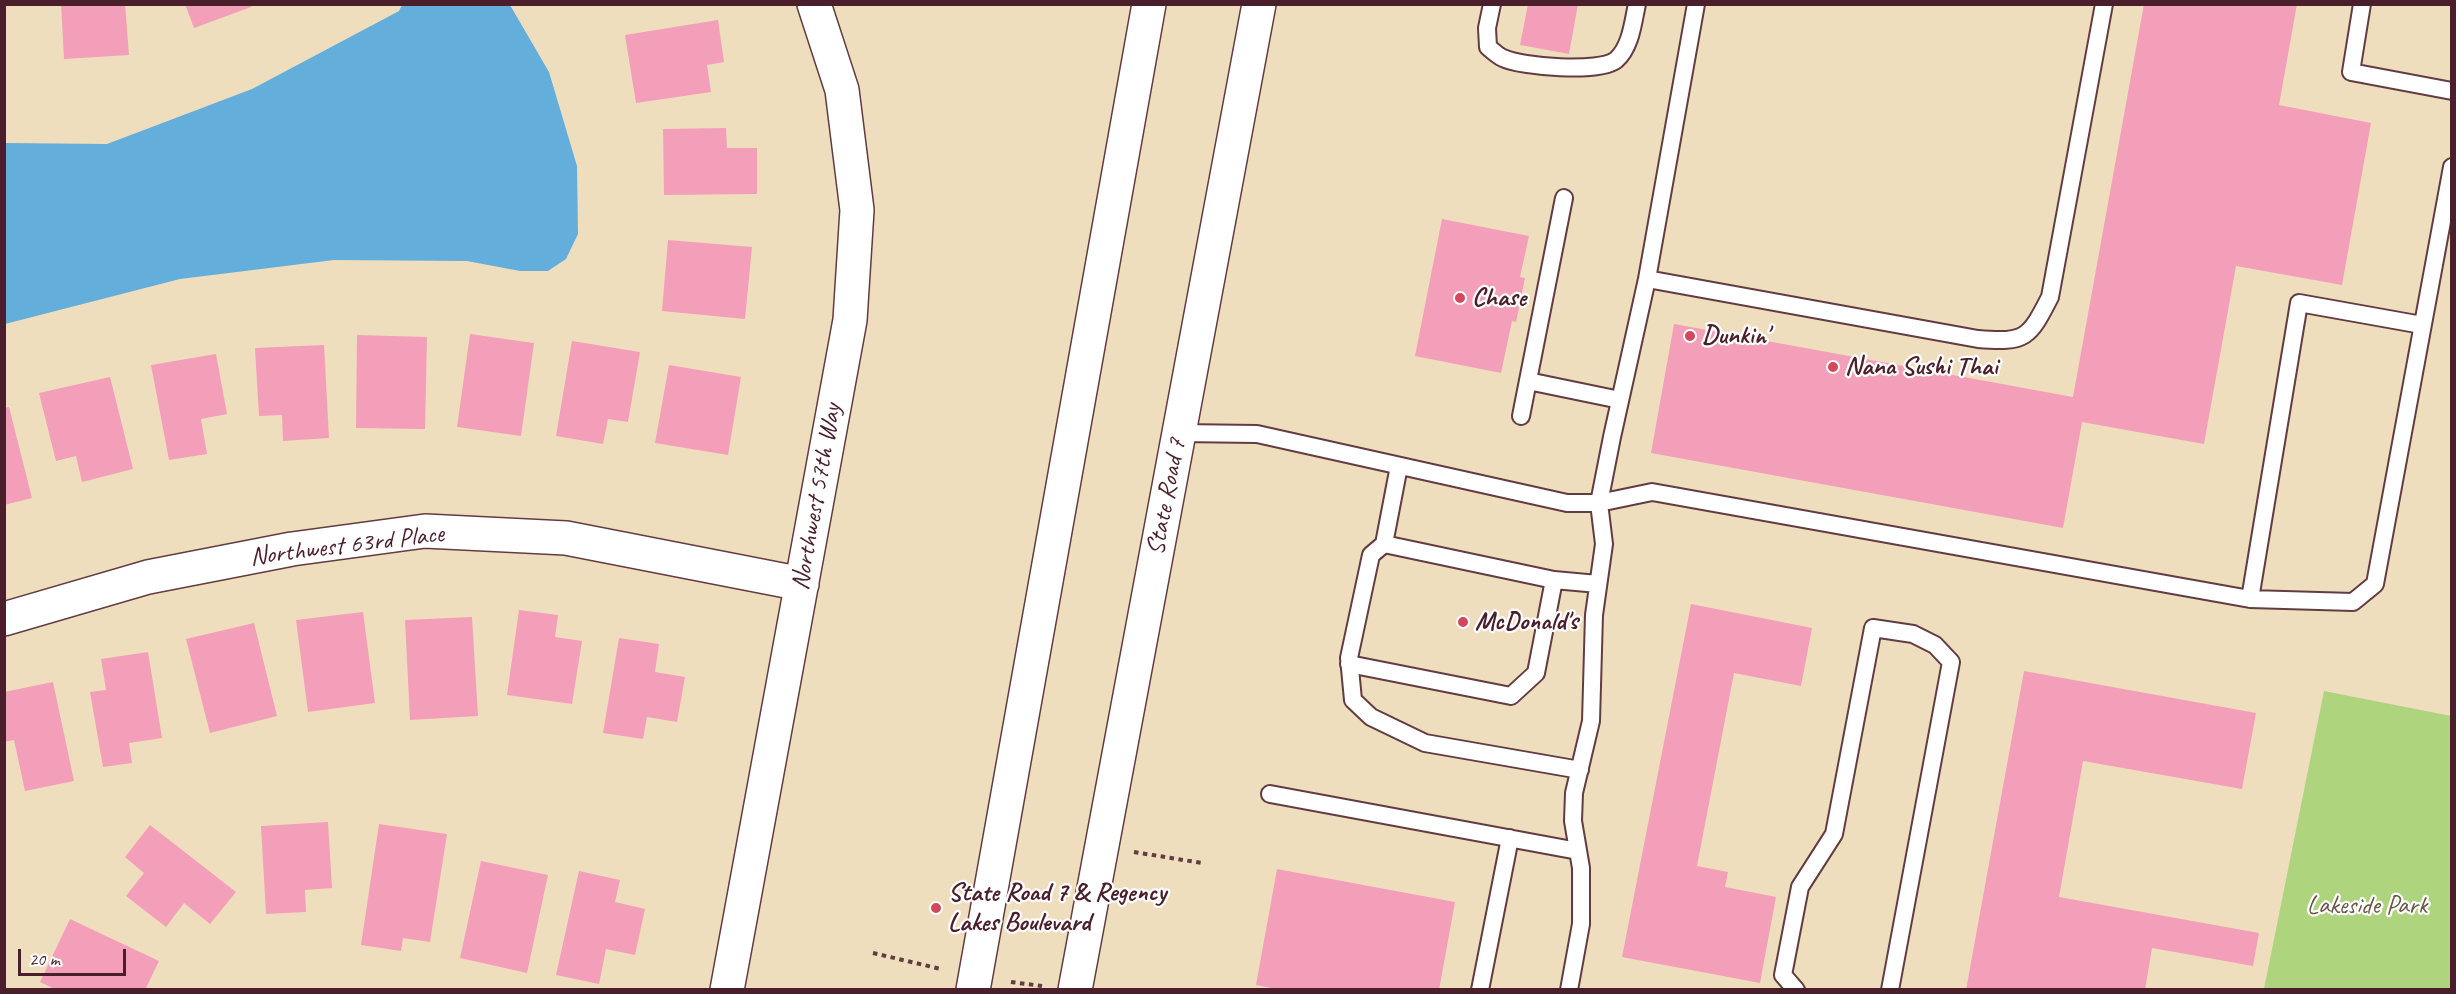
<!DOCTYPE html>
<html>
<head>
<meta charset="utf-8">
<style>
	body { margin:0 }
	#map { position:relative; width:2456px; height:994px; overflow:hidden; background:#efdebe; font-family:Caveat,sans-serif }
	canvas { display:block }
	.frame { position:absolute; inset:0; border:6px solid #4a1f2b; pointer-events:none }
	.scale { position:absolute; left:18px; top:949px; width:108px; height:27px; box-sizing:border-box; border:3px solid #4a1f2b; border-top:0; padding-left:8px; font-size:18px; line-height:21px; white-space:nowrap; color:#4a1f2b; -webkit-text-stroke:4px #fff; paint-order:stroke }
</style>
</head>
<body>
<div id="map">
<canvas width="2456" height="994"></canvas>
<div class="frame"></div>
<div class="scale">20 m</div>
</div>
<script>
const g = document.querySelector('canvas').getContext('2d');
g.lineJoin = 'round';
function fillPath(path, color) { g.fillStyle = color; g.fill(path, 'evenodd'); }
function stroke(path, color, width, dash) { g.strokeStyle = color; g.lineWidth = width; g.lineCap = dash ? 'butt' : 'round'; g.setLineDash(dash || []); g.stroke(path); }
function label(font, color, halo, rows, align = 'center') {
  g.font = font + ' Caveat,sans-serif'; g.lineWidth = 4.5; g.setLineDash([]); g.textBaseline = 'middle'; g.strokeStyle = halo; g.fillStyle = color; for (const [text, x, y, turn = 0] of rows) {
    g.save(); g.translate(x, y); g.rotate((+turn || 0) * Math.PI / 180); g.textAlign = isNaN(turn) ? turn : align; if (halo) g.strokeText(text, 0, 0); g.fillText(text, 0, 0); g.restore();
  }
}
fillPath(new Path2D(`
	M2324,691l127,25v273h-187z`), '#aed47d');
fillPath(new Path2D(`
	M402,5h108l39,67 28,94 1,68 -12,25 -18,12h-28l-53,-10 -133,-1 -154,19 -175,45v-181l102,1 145,-55 147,-78z`), '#64aedc');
fillPath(new Path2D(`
	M61,4h64l4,51 -65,4z
	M185,4h65l1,3 -57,21z
	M1528,4h50l-9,50 -49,-9z
	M2144,4h153l-18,101 92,18 -29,162 -106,-19 -32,178 -122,-22 -19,106 -412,-75 23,-129 399,73z
	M718,20l6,42 -17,3 4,27 -75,11 -11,-68z
	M726,128l1,20h30v46l-93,1 -1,-66z
	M1442,219l87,17 -9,41 5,1 -9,44 -4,-1 -11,52 -86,-17z
	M668,240l84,7 -7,72 -83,-8z
	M470,334l64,9 -13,93 -64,-9z
	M357,335l70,2 -2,92 -69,-1z
	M572,341l68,11 -12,70 -20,-3 -5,25 -47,-8z
	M324,345l5,93 -46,3 -1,-26 -23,1 -4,-68z
	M216,354l11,60 -26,5 6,35 -38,6 -18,-95z
	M669,365l72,12 -13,78 -73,-12z
	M110,377l23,92 -51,13 -6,-26 -20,5 -17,-68z
	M9,407l23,91 -28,7v-97z
	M1691,604l121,24 -11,58 -67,-13 -37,193 31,6 -3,15 51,10 -16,86 -138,-26z
	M519,610l39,5 -3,22 27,4 -10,63 -65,-9z
	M363,612l12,91 -67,9 -12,-92z
	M472,617l6,99 -68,4 -5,-100z
	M254,623l23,93 -67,17 -24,-94z
	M619,638l40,6 -4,28 30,5 -8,45 -30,-5 -4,22 -40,-6z
	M148,652l14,86 -33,5 3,20 -29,4 -13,-75 16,-2 -5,-31z
	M2024,671l232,42 -14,76 -159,-28 -24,136 200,36 -6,33 -101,-18 -7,42h-179z
	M53,682l21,99 -49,10 -11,-51 -10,2v-50z
	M328,822l4,66 -27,2 1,22 -40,2 -5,-88z
	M379,824l68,10 -17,108 -27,-4 -2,13 -40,-6z
	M150,825l86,67 -26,32 -26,-21 -18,24 -40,-31 18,-23 -19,-16z
	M481,861l67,14 -21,98 -67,-15z
	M1277,869l178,33 -16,88h-158l-25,-5z
	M579,871l41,9 -5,22 30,7 -10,46 -29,-6 -7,35 -43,-9z
	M70,919l89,42 -14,29h-88l-17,-8z`), '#f39fba');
const service = new Path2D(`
	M1492,4l-5,24 1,19c5,4 10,9 15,11 18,9 97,15 113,2 15,-13 17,-38 21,-56
	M2362,4l-11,68 101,19
	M1647,279l331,60c48,4 51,-1 72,-42l54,-293
	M1528,381l92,19
	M1521,416l43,-218
	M1179,433l78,1 310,69h32l53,-11 598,107 103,3 22,-18 77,-417
	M1399,466l-15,78 -13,11 -22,103 4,42 18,17 54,26 155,27
	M1384,544l170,36 44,4
	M2250,599l49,-296 123,22
	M1349,664l162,32 25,-23 18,-93
	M1270,794l308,57
	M1480,990l30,-152
	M1569,990l12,-66v-56l-8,-47 1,-28 17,-72 3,-106 10,-71 -5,-41 13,-66 35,-158 49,-275
	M1796,990l-13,-15 17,-88 34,-53 39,-206 40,6 22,11 16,17 -61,328`);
const minor = new Path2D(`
	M4,619l144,-42 144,-28 133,-18 141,7 236,46
	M727,990l123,-670 7,-110 -15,-120 -28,-86`);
const primary = new Path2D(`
	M973,990l176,-986
	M1075,990l184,-986`);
stroke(service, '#633c41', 20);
stroke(minor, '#633c41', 36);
stroke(primary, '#633c41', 36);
stroke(new Path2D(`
	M1134,852l68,11
	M873,953l68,16
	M1011,982l31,4`), '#633c41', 4, [4.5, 4.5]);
stroke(service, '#fff', 16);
stroke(minor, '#fff', 33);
stroke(primary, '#fff', 33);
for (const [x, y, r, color] of [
	[1460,298,6,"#d1495b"],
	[1690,336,6,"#d1495b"],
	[1833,367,6,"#d1495b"],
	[1463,622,6,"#d1495b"],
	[936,908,6,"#d1495b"]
]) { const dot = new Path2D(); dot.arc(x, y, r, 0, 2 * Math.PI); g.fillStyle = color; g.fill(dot); stroke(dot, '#fff', 2); }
label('bold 26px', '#4a1f2b', '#fff', [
	["Chase",1472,298],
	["Dunkin'",1702,336],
	["Nana Sushi Thai",1845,367],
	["McDonald's",1475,622],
	["State Road 7 & Regency",948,893],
	["Lakes Boulevard",948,923]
], 'left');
label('26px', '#4a1f2b', '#fff', [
	["Northwest 57th Way",817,497,-80],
	["State Road 7",1167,497,-79],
	["Northwest 63rd Place",347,546,-7]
]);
label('26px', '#685544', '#fff', [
	["Lakeside Park",2367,906]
]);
</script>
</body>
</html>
